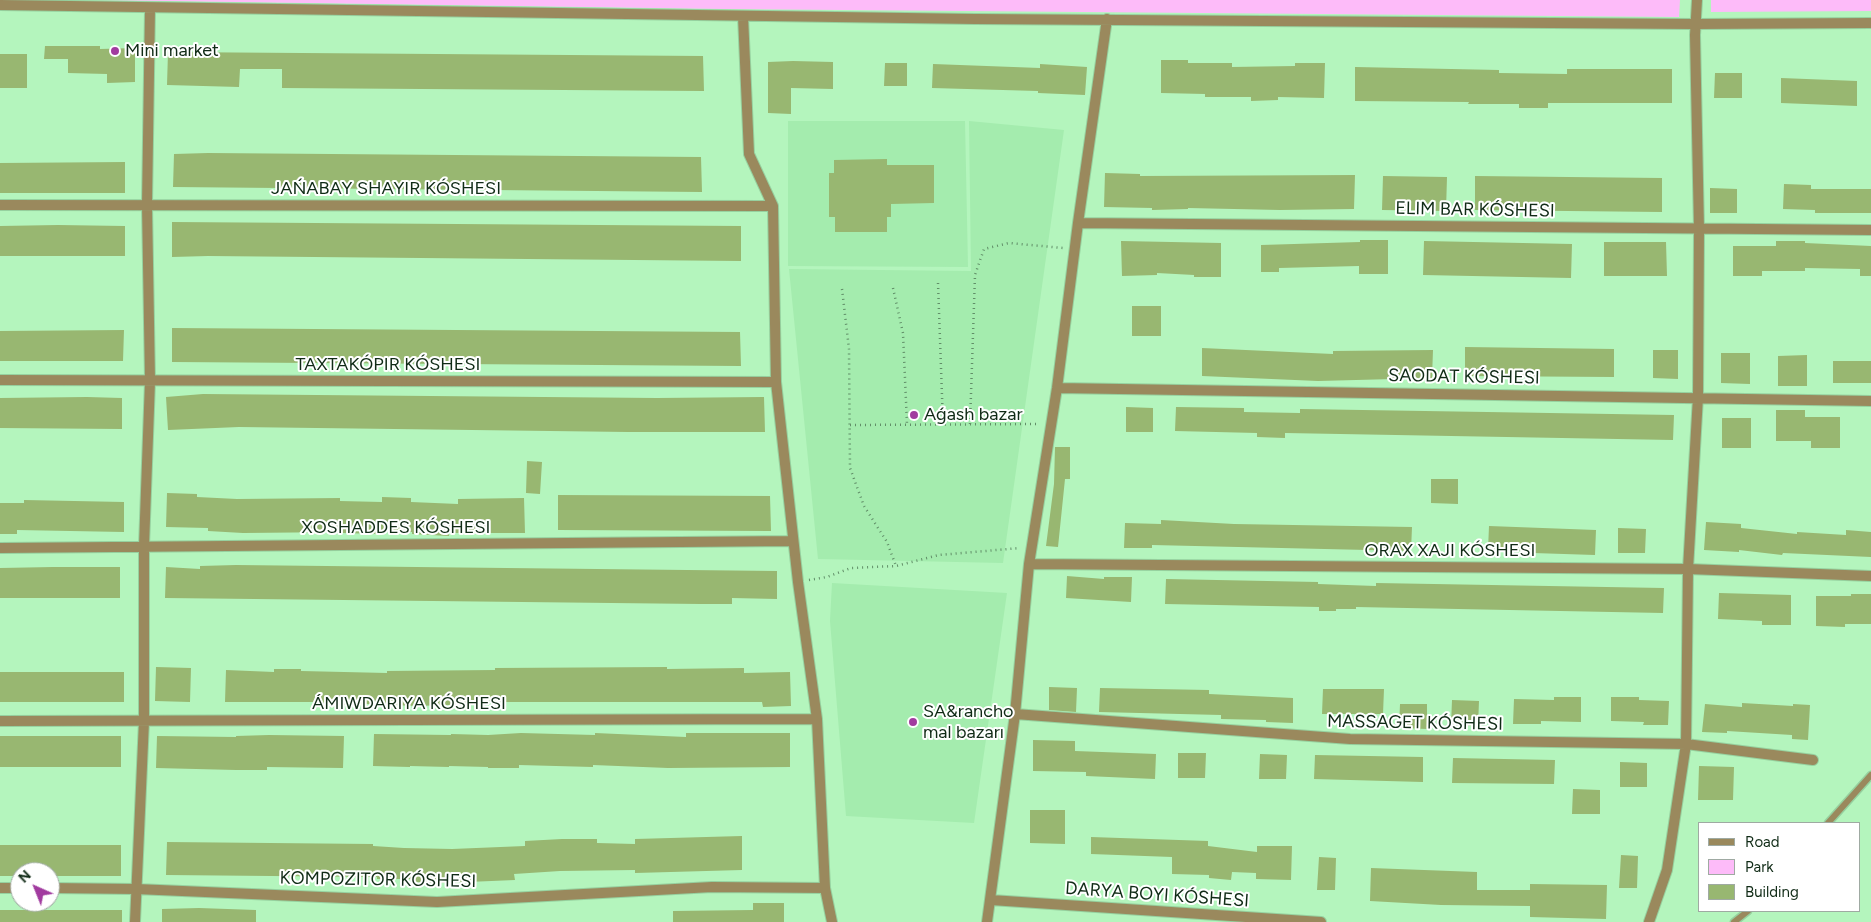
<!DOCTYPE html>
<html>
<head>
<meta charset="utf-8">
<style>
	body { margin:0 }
	#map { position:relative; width:1871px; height:922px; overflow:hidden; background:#b4f5bd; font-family:Figtree,sans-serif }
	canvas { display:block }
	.legend { position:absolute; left:1698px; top:822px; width:162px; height:90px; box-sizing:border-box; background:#fff; border:1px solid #9faaa2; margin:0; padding:6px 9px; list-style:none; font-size:15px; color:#102b16 }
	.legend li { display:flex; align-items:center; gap:10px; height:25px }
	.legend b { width:25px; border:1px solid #9faaa2 }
	.north { position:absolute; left:10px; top:862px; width:50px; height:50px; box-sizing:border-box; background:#fff; border:1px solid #9faaa2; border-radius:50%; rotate:316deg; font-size:14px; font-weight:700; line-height:20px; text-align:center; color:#102b16 }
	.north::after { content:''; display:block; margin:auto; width:18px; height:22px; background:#a13b9f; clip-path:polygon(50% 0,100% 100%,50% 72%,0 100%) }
</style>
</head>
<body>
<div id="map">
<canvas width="1871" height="922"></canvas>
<ul class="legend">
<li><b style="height:6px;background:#9a895d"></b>Road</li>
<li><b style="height:14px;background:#fdbbf9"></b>Park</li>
<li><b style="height:14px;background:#98b771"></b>Building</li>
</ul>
<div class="north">N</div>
</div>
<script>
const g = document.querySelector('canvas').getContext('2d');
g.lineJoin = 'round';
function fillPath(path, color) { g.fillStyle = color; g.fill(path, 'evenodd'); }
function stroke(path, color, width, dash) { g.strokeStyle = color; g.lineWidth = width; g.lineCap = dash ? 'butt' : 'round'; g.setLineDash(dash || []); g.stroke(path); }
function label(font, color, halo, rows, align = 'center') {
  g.font = font + ' Figtree,sans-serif'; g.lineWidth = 4; g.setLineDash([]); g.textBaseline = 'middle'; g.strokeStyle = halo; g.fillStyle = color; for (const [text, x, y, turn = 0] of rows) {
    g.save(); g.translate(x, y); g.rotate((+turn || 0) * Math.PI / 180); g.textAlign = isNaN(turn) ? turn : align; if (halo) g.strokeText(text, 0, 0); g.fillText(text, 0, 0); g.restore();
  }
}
fillPath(new Path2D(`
	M788,121h177l3,146 -180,-1z
	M969,121l95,9 -61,433 -185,-4 -29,-290 182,2z
	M832,583l175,10 -33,230 -128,-7 -16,-195z`), '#a4ecae');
fillPath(new Path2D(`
	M96,0h1584l-1,17 -955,-8z
	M1711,0h160v11l-160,1z`), '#fdbbf9');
fillPath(new Path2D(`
	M45,46h55v3l35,-1v34l-28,1v-9l-39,-1v-14h-24z
	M168,52l535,4 1,35 -422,-3v-19h-42l-1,18 -72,-2z
	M0,54h27v34h-27z
	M1161,60h27v3h44v4l63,-1v-3h30l-1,35 -46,-1v3l-27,1v-4h-46v-3l-44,-1z
	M793,61l40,1v27l-42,-1v26l-23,-1v-51z
	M885,63h22v23h-23z
	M933,64l107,4v-4l47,3 -2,28 -47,-2v-2l-106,-3z
	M1355,67l144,3v3l68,1v-5h105v34h-124v5h-29v-4h-51l1,-2 -114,-1z
	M1715,73h27v25h-28z
	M1781,78l76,3v25l-76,-3z
	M208,153l493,4 1,35 -529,-5 1,-33z
	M887,159v6h47v38l-43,1v13h-4v15h-52v-15h-6v-44h5v-13z
	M125,162v31h-125v-30z
	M1105,173l35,1v2l215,-1 -1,34 -74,1 -92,-2v1l-36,1v-2l-48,-1z
	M1383,176l64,1 -1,34 -64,-1z
	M1475,176l187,2v34l-187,-2z
	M1784,184l27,1v4h60v24h-56v-3l-32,-1z
	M1710,188l27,1v24h-27z
	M172,222l569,4v35l-533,-5 -36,1z
	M58,225l67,1v30h-125v-30z
	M1360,240h28v34h-29v-8l-80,2v4h-18v-27l99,-3z
	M1121,241l100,2v34h-27v-2l-37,-2v2l-35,1z
	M1424,241l148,3 -1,34 -148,-3z
	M1776,241h29v2l66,3v30h-11v-7l-55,-1v3h-43v5h-29v-30h43z
	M1604,242h62l1,34h-63z
	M1132,306h29v30h-29z
	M172,328l568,4 1,34 -569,-4z
	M124,330l-1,31h-123v-30z
	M1465,347l149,2v28l-149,-1z
	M1202,348l131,6v-3l100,-1 -1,28 -114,3 -116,-5z
	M1653,350h25v29l-25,-1z
	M1721,353h29v31l-29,-1z
	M1807,355v31h-29v-30z
	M1833,361h38v22h-38z
	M203,394l454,4 107,-1 1,35h-137l-389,-5 -71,3 -2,-33z
	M87,397l35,1v31l-122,-1v-30z
	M1126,407l27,1v24h-27z
	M1176,407l68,1v4l56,1v-4l374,6 -1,25 -388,-7v5l-28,-1v-4l-82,-2z
	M1776,410h29v7h35v31h-29v-7h-35z
	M1722,418h29v30h-29z
	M1055,447h15v32h-5l-7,68 -12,-1 8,-62z
	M527,461l15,1 -2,32 -14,-1z
	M1431,479h27v25l-27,-1z
	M167,493l30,1v3l40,2 103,-1v3l42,1v-5l29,1v4l47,2v-5l66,-1 1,35h-76v3l-37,-2v-2l-33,-1v3l-36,-1v-1l-100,1 -35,-2v-3l-42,-1z
	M558,495l212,1 1,35 -213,-1z
	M24,500l100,2v30l-107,-2v4h-17v-31h24z
	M1161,520l73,4 178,3 -1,24 -259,-6v3h-28l1,-25 36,1z
	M1706,522l35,2v4l56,6v-2l49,3v-5l25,2v25l-88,-4 -1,2 -43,-5v2l-35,-2z
	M1489,526l107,4 -1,25 -62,-2v-2l-45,-1z
	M1618,528l28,1 -1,24h-27z
	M236,565l541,6v28l-45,-1v6h-31l-536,-6 1,-31 34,2v-3z
	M53,567h67v31h-120v-30z
	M1067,576l37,3v-2h28l-1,25 -65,-4z
	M1166,579l152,3v2l58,2v-3l288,5 -1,25 -307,-6v2h-20v2h-17v-4l-154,-3z
	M1719,593l72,2v30h-29v-4l-44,-2z
	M1851,594h20v30h-26v3l-29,-1v-30h35z
	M156,667l35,1 -1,34 -35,-1z
	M667,667v2l77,-1v5l46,-1 1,34 -28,1 -1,-5h-279v2l-68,2 -70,-3v2h-27v-3h-93l1,-32 48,2v-3h27v2l86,2v-2l108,-1v-2z
	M0,672h124v30h-124z
	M1049,687l28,1 -1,24 -27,-2z
	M1100,688l109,2v4l84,4v25l-27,-1v-2l-45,-1v-4l-122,-3z
	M1323,689h61l-1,25h-61z
	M1554,697h27v25l-40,-1v3h-28l1,-25 40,1z
	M1611,697h28v3l30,1 -1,24h-25l1,-3 -33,-1z
	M1452,700l27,1 -1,25 -27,-1z
	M1742,703l51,3v-2l17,1 -2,35 -16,-1v-4l-65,-4v2l-25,-1 3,-28 37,3z
	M1400,704h27v25l-28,-1z
	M521,733l74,2v-2l91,4v-4h104v34l-122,1 -75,-3v2l-74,-2v3h-31v-1l-39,-1v1l-39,-1v1l-37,-1 1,-32 77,1v-1l37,1z
	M269,735l75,1 -1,32 -76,-1v3h-31l-80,-2 1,-32 79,1v-1z
	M0,736h121v31h-121z
	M1033,740l42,1v10l81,3 -1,25 -69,-3v-4l-53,-1z
	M1178,753h28l-1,25h-27z
	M1260,754l27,1 -1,24h-27z
	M1315,755l108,2v25l-109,-3z
	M1453,758l102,2 -1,24 -102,-1z
	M1620,762l27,1v24h-27z
	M1699,766l35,1 -1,33h-35z
	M1573,789l27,1v24h-28z
	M1030,810h35v34l-35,-1z
	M742,836v34l-107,3v-3l-75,1 -46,3 1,6 -71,3 -29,-1v-3h-38v-2l-211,-2 1,-33 206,2v2l31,2 48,1 73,-3v-5l37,-2h35v4l38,1v-5z
	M1091,837l117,4v5l49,6v-6h35l-1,34 -35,-1v-6l-24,-1 -1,8 -22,-2v-3l-37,-1v-17l-81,-3z
	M0,845h121v31h-68v-4h-33v4h-20z
	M1621,855l17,1 -1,32h-18z
	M1319,857l17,1 -1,32h-18z
	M1371,868l106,4v18h53v-6l77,1 -1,34 -76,-2v-11l-89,-1 -71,-4z
	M753,903h31v19h-111v-11l80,-1z
	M199,908l57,2v12h-94v-13z
	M0,910h122v12h-122z`), '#98b771');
const service = new Path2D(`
	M1828,823l43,-48
	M1734,922l14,-11`);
const minor = new Path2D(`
	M0,5l975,14 720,5 176,-1
	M743,16l6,138 24,52 3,176 22,200 19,137 8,169 7,34
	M0,205l773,1
	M1078,223l793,7
	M0,380l776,2
	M1057,388l814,13
	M0,548l793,-7
	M1029,564l659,5 183,7
	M1015,714l335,25 336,5 127,16
	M0,721l817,-2
	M0,888h20
	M50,888l86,1 301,13 275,-15 113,1
	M991,900l330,22
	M135,922l9,-201v-175l6,-165 -3,-176 3,-197
	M987,922l28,-208 14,-150 28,-176 21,-165 29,-204
	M1649,922l18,-52 19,-126 2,-175 10,-172 1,-168 -4,-194 2,-35`);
stroke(service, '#96d19f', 9);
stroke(minor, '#96d19f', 12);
stroke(new Path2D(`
	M938,283l5,141
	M893,288l10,45 4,91
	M842,289l7,60 1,119 14,38 23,36 9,24
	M970,424l5,-149 9,-26 25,-6 54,5
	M850,425l189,-1
	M809,580l18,-3 24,-9 45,-2 43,-11 81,-7`), '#618e68', 2.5, [1, 4]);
stroke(service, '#9a895d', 6);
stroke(minor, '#9a895d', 10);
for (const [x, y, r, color] of [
	[115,51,5,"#a13b9f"],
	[914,415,5,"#a13b9f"],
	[913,722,5,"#a13b9f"]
]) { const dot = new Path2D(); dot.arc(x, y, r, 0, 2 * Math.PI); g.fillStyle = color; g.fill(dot); stroke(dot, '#fff', 2); }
label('18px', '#102b16', '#fff', [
	["Mini market",125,51],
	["Aǵash bazar",924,415],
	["SA&rancho",923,712],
	["mal bazarı",923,733]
], 'left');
label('18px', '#102b16', '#fff', [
	["JAŃABAY SHAYIR KÓSHESI",386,189],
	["ELIM BAR KÓSHESI",1475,210,1],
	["TAXTAKÓPIR KÓSHESI",388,365],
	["SAODAT KÓSHESI",1464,377,1],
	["XOSHADDES KÓSHESI",396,528],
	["ORAX XAJI KÓSHESI",1450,551],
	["ÁMIWDARIYA KÓSHESI",409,704],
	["MASSAGET KÓSHESI",1415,723,1],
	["KOMPOZITOR KÓSHESI",378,880,1],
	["DARYA BOYI KÓSHESI",1157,895,4]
]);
</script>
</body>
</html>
